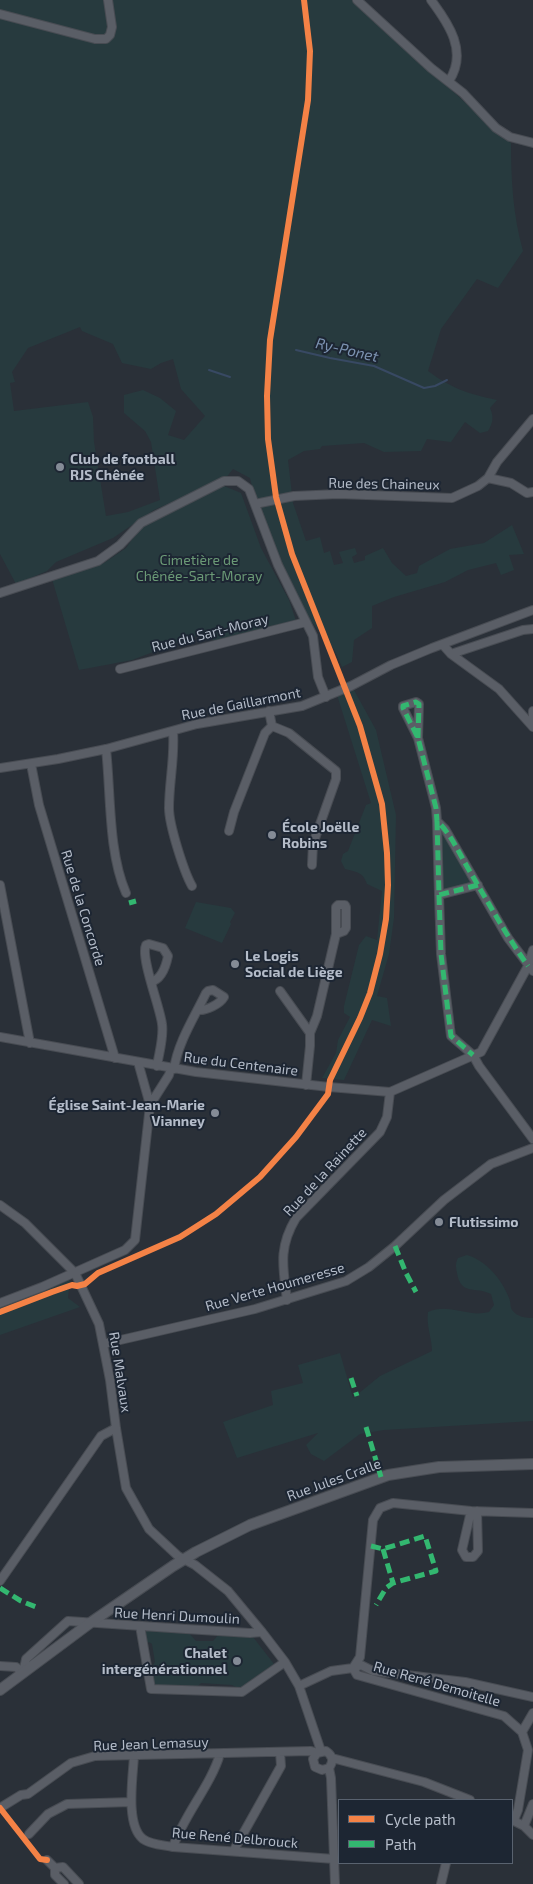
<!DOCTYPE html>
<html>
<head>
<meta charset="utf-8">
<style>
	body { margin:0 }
	#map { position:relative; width:533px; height:1884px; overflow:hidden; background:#2a3038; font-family:"Exo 2",sans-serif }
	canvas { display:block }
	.legend { position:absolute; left:338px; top:1799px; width:175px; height:65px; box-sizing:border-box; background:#1d2633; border:1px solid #59626f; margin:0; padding:6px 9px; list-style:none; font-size:15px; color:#b4bcc9 }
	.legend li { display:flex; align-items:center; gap:10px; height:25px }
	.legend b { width:25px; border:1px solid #59626f }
</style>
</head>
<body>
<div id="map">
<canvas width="533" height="1884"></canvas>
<ul class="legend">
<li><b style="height:6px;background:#f48246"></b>Cycle path</li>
<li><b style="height:6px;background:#33b770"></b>Path</li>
</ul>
</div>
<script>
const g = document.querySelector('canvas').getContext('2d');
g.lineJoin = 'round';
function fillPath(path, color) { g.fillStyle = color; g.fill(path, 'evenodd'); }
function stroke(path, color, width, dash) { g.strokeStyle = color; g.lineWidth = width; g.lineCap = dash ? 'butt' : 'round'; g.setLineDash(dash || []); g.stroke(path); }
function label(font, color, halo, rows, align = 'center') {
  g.font = font + ' "Exo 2",sans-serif'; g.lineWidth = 4; g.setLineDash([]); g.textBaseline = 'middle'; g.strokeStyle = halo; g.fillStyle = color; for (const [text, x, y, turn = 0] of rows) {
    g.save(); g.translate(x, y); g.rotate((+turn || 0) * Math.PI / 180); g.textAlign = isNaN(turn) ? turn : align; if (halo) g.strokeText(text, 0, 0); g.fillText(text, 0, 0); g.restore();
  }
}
fillPath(new Path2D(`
	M0,0h356l134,126 21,17c0,37 2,72 12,108l-25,37 -21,-9 -36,50 -13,42c23,17 40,23 69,29l-7,8c4,9 3,15 -2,23l-8,2 -15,-11 -14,20 -24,-3 -6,12 -37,1 -20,-9 -42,3 -2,3 -16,2 -16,9 5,43 13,38 14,-4 4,16 6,-2 4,14 9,-2 -4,-11 16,-4 2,6 -5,3 2,6 11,-3v-4l18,-8 9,15 14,13 11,-3 2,-7 31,-17 34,-6 28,-18 12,29 -15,1 5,15 -13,5 -5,-12 -28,7 -23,12 -51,15 -22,9v22l-18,12 -2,22 -10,5 -8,-18 -24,-29 -30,-57 -25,-65 -5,-20 -17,-9 -8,10 -71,31 -41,28 -57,24 -9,9 -31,13 -16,-30zM80,327l2,4 31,13 9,19 29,6 10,-6 12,-4 8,30 24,27 -21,24 -16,-5 8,-24 -16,-13 -17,-8 -19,5v18l21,18 6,11 9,58 -32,12 -22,4 -12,-74 -1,-25 -5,-15 -74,9 -4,-28 5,-1 -3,-10 16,-24z
	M224,486l17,7 20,55 28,52 7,21 -82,20 -5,-10 -77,29 -53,10 -27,-91 52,-16 22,-15 15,-21z
	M354,690l22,40 20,85 -2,103 -5,36 -12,42 10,2 4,28 -19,-6 -28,60 -22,-2 14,-25 2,-13 12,-23 -6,-4v-7l15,-61 7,-9 11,4 5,-49 -15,-7c-4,-12 -10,-12 -22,-15l-4,-8 2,-7 5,-3 18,-46 5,-2 -34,-108z
	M441,833h3l28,49 -1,3 -27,5 -1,-1z
	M196,902l35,6 4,5 -5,9 1,2 -9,19 -37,-15z
	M467,1255c20,6 35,25 42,43 2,4 1,9 3,12 5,7 14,8 21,8v103l-149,9 -24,4 -36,27 -13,-7 -5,-9 12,-12 -81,25 -14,-36 50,-17 -2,-14 32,-8 -5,-18 42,-12 13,45 27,-22 52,-25c0,-13 -6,-25 -4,-39 15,-7 29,-1 44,1 6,1 12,0 17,-1l5,-7 -3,-11c-16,-8 -30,2 -34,-21 -1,-6 -2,-9 1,-15z
	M70,1277l-2,21 12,9 -80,28v-28z
	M149,1630l40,3 7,8h17l6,-7 34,3 21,27 -34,25 -8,-4 -31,-2 -6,6 -38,-3 -5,-5 -2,-11 5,-8 -3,-18 -3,-2 -4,5 -1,-15z`), '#273a3e');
stroke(new Path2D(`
	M296,350l34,8 44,8 50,22 11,-2 12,-6
	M209,370l21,7`), '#384963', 2);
const minor = new Path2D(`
	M357,0l74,68 32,25 33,35 14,9 23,6
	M431,0c18,24 37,52 18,81
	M0,14l95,25h11l4,-4 2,-8 -4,-27
	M488,478l23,5 16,10 6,-1
	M255,504l39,-8 44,-2 114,4 26,-12 10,-8 9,-16 36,-43
	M0,593l98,-32 22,-16 21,-22 83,-42h14l11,8 29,76 35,71 5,41 8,20
	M443,645l8,9 48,35 34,38
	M451,654l72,-24 10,-1
	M120,669l186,-47
	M269,711l3,15 17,7 47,38v8l-23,65 -1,21
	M533,727v-16
	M173,731c2,26 -4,51 -4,77 0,17 15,64 23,78
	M418,738l1,-34 -3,-2 -13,4v2l15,30 18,70 1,13
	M106,749c5,44 2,103 20,144
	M31,764l8,41 76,253
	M0,768l58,-9 48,-10 91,-25 105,-18 49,-20 40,-21 41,-17 101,-38
	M229,831l5,-19 31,-79 7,-7
	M0,885l30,158
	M478,885l-39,10 -2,-74 8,8 63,109 25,33
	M439,895l2,59 10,82 22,19 6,11 54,73
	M151,982c11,-3 15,-16 17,-26l-5,-8 -14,-4 -3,1c-6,12 14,62 16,79 2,13 -3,29 -5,42
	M280,991l30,42
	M0,1037l196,35 133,15 61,5 91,-40 47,-86 5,-16
	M174,1069c4,-27 20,-51 32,-76l2,-2 5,-1 11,7c-4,7 -18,14 -26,13
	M306,1085l4,-39v-13l7,-17 19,-82 8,-3 2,-3v-21l-1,-2h-7l-2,2v27
	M150,1105l19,-30 2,-7
	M0,1205l25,18 50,50 24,51 11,56 6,48 10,60 23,41 29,27 17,9 33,26 34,41 23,30 14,24 22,65
	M287,1300c-4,-33 -9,-52 9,-82l84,-86 7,-15 3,-25
	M0,1303l42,-16 83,-37 10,-10 15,-135 -12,-43
	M103,1344l152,-35 91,-28 23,-14 26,-21 49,-46 47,-36 42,-16
	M471,1511l-9,39 4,7h7l5,-6 -1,-40
	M0,1581l101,-145 15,-8
	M140,1626l11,63 91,3 43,-30
	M0,1666l16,1 7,6
	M23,1673l3,-14 42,-38 118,8 64,4 12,-1
	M299,1686l32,-15 22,-3 7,-11 13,-137 7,-12 13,-5 78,8 62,2
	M522,1732l11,-19
	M134,1756c-1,20 -9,69 9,83 8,6 21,6 30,8l161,12
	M332,1758l92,24 46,18
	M329,1768l-7,2 -7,-3 -2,-8 4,-6 9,-2c7,5 8,10 3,17l2,10 4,106
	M0,1808l21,-13 7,-1 43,-31 24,-7 216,-5 6,2
	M512,1820l12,6 9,9
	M514,1820l4,-10 10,-60 -6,-18 -18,-16 -147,-41 -4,-7 8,-3 12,6 92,11 68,15
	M524,1826l9,-22
	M29,1834l19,-20 19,-10 64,-2
	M173,1847c11,-32 38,-62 47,-93
	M234,1850l47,-84 -1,-14
	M47,1860l8,8
	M64,1884l-9,-9v-7l8,-1 16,17
	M441,1884l5,-21`);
const tertiary = new Path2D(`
	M0,1690l90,-67 83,-57 23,-14 54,-27 138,-50 51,-8 94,-3`);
stroke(minor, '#484c53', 10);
stroke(tertiary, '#484c53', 12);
stroke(minor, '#5a5e66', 8);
stroke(tertiary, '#5a5e66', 10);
stroke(new Path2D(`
	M418,738l1,-34 -3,-2 -13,4v2l15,30 18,70 1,13
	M478,885l-39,10 -2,-74c14,13 22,32 32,49 19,32 37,65 59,96
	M439,895l2,59 10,82 22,19
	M129,903l7,-2
	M395,1246l11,27 10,19
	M351,1378l6,18
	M366,1427l15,50
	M371,1546l12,3 42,-13 11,35 -43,12 -7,5 -10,17
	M383,1549l10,34
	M0,1588l21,13 15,6`), '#33b770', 5, [10, 5]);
stroke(new Path2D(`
	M0,1312l52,-20 20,-7 5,1 8,-2 13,-11 82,-36 36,-23 44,-37 36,-40 32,-43 2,-14 30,-62 10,-25 10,-39 6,-35 2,-34 -1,-32 -5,-49 -22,-78 -68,-172 -16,-57 -8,-58 -1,-43 3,-56 38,-240 2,-49 -6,-51
	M0,1808l40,51 7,1`), '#f48246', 6);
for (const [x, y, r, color] of [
	[60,467,5,"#848b96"],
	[272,835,5,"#848b96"],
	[235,964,5,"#848b96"],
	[215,1113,5,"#848b96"],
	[439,1222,5,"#848b96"],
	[237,1661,5,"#848b96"]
]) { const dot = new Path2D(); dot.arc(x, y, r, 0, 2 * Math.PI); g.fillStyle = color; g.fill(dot); stroke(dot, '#1d2633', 2); }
label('bold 14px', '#b4bcc9', '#1d2633', [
	["Club de football",70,459],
	["RJS Chênée",70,475],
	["École Joëlle",282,827],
	["Robins",282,843],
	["Le Logis",245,956],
	["Social de Liège",245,972],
	["Église Saint-Jean-Marie",205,1105,"right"],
	["Vianney",205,1121,"right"],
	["Flutissimo",449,1222],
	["Chalet",227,1653,"right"],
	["intergénérationnel",227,1669,"right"]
], 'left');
label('14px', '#b4bcc9', '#1d2633', [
	["Rue des Chaineux",384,484,1],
	["Rue du Sart-Moray",210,633,-14],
	["Rue de Gaillarmont",241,704,-11],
	["Rue de la Concorde",83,908,73],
	["Rue du Centenaire",241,1064,7],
	["Rue de la Rainette",325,1172,-47],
	["Rue Verte Houmeresse",275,1287,-16],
	["Rue Malvaux",120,1372,81],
	["Rue Jules Cralle",334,1480,-20],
	["Rue Henri Dumoulin",177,1616,3],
	["Rue René Demoitelle",437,1684,16],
	["Rue Jean Lemasuy",151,1744,-2],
	["Rue René Delbrouck",235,1838,5]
]);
label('14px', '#6b9a76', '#1d2633', [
	["Cimetière de",199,560],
	["Chênée-Sart-Moray",199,576]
]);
label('italic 15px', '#7c92b1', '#1d2633', [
	["Ry-Ponet",347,350,13]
]);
</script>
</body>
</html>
